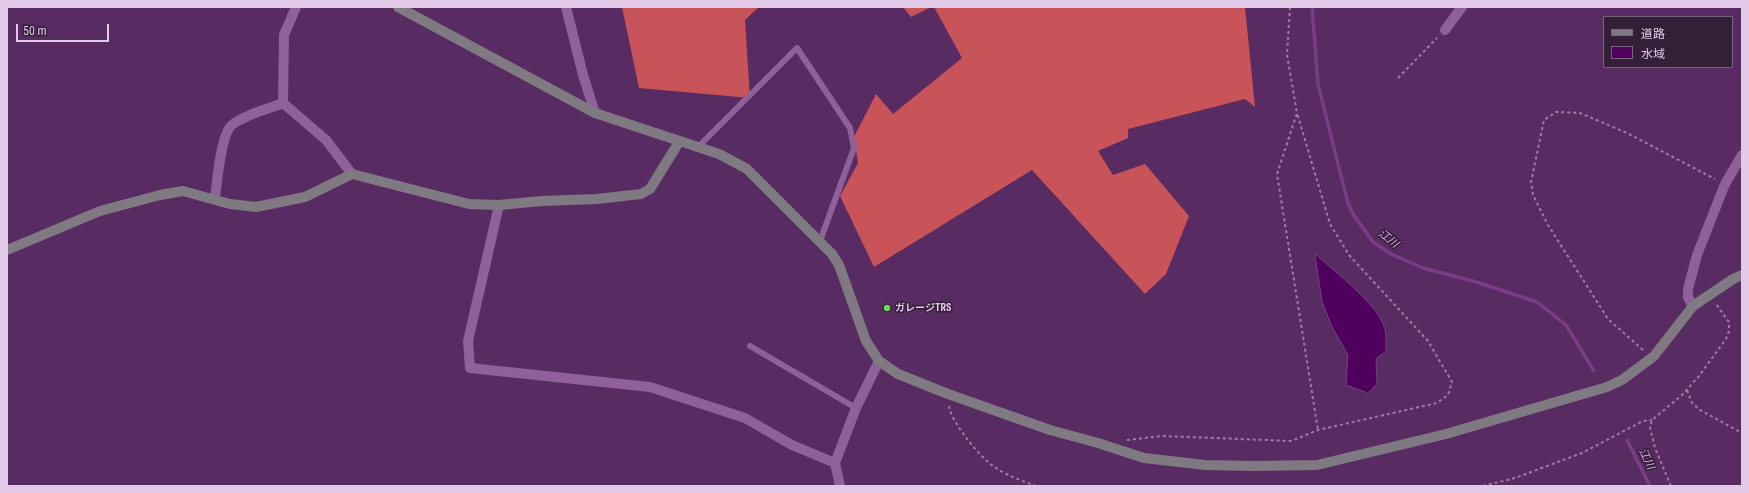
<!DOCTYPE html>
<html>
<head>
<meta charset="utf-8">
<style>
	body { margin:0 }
	#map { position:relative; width:1749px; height:493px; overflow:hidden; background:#582c62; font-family:"Roboto Condensed","Noto Sans JP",sans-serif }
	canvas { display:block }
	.frame { position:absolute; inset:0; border:8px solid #e2c9e8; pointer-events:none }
	.legend { position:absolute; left:1603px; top:16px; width:130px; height:52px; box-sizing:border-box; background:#331f37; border:1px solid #79637e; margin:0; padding:5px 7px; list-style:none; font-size:12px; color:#e2c9e8 }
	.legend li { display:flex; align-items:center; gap:8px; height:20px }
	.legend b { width:20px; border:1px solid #79637e }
	.scale { position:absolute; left:16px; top:24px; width:93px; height:18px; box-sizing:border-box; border:2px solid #e2c9e8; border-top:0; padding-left:5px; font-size:12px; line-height:14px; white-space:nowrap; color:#e2c9e8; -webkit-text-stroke:3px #331f37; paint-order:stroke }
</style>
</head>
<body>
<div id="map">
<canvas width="1749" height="493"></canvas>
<div class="frame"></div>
<ul class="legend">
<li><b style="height:5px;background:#7f7a81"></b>道路</li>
<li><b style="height:11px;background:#4e005c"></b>水域</li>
</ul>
<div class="scale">50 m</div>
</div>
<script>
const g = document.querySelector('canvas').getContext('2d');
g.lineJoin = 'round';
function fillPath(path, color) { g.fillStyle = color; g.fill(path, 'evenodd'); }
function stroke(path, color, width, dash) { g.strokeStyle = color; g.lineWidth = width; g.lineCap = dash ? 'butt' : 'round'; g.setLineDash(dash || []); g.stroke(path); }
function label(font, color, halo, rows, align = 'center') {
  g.font = font + ' "Roboto Condensed","Noto Sans JP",sans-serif'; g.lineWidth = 3; g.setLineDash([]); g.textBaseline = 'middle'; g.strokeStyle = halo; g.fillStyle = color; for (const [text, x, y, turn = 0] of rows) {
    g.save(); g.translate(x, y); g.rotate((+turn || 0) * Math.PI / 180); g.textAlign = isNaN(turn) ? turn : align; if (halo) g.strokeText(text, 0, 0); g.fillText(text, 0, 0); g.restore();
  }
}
fillPath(new Path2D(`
	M622,7h137l-14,13 5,78 -111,-10z
	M903,7h28l-20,10z
	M934,7h311l10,100 -10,-8 -117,30v9l-30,13 15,24 32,-11 44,52 -23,58 -21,20 -113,-124 -158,97 -34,-71 18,-33 -4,-26 22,-43 17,20 69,-56z`), '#c85358');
const water = new Path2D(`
	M1315,254c19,17 64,51 70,75 1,7 1,15 1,22l-10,8 1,25 -9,9 -22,-8 2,-30 -17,-30 -9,-24z`);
fillPath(water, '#4e005c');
stroke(water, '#7a3c86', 1);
stroke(new Path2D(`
	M1312,7l6,77 18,72 12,47 5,11 20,28 18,12 32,14 50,13 64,21 29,23 28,46
	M1627,440l23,46`), '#7a3c86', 3.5);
stroke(new Path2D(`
	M1290,7l-3,48 10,58 -20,61 41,256
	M1398,78l39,-40
	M1643,350l-35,-31 -60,-94 -15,-30 -2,-13 13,-62 12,-8 24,1 47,20 88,46
	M1687,390l5,13 8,7 42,23
	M949,406c2,16 31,51 44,60 13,9 29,15 43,20
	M1127,440l35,-4 129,5 27,-11 119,-27 11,-8 4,-13 -24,-41 -79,-86 -19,-31 -33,-111
	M1483,486l32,-8 67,-25 61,-32 9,-1
	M1671,486l-16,-38 -5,-21 2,-7 30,-25 17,-19 27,-37 3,-8v-9l-13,-18`), '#9f7ca7', 2, [3, 3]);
stroke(new Path2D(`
	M698,147l99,-99 53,80 4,20 -34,93
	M750,346l106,62`), '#8f6099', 6);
stroke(new Path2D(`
	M566,7l17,68 12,38
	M1445,30l17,-23
	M283,103l43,37 26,34
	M283,103l1,-68 12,-28
	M215,198c2,-15 6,-65 17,-73 12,-10 36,-16 51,-22
	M499,205l-31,136 2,27 180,19 95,31 47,27 43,18
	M1693,306l-5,-9v-8l9,-34 28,-71 17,-29
	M840,486l-5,-23 21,-55 23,-47`), '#8f6099', 10);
stroke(new Path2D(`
	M398,7l197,106 124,41 17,9 11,6 85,85 7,11 27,76 13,20 19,13 50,20 102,36 48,13 46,15 61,7 50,1 62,-1 129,-31 161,-47 15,-7 32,-24 39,-50 40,-27 9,-4
	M7,250l93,-39 60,-16 23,-4 47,13 26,3 49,-10 47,-23 117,30 30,1 43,-4 55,-2 44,-5 9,-5 29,-47`), '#7f7a81', 10);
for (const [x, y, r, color] of [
	[887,308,4,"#72d25e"]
]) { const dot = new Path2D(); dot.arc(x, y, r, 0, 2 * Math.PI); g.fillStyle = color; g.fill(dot); stroke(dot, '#331f37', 1.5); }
label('bold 10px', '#e2c9e8', '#331f37', [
	["ガレージTRS",895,308]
], 'left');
label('italic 11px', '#eab4f6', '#331f37', [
	["江川",1388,239,38],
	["江川",1646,459,64]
]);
</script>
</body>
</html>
